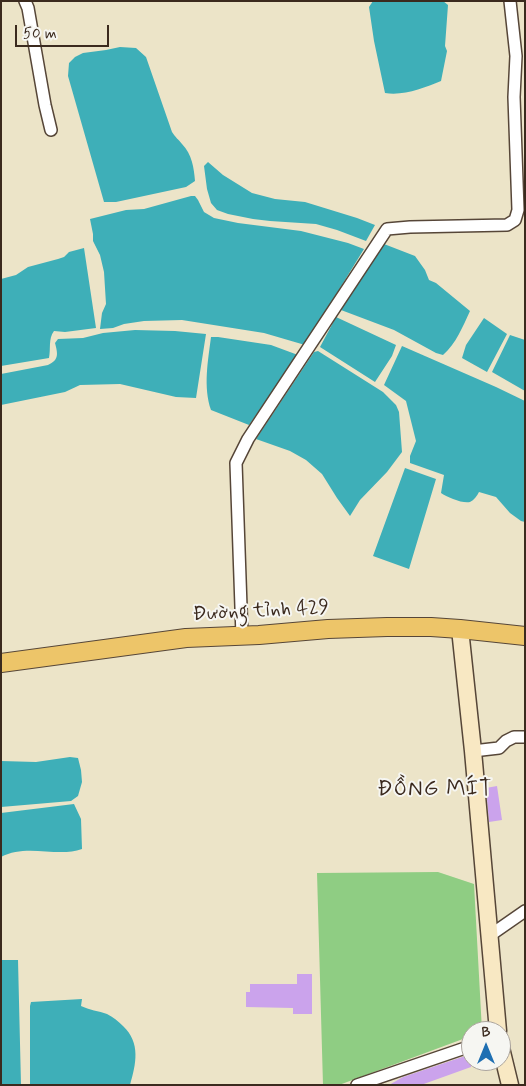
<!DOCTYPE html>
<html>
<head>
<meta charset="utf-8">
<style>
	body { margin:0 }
	#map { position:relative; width:526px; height:1086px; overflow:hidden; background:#ece4c8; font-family:Mynerve,sans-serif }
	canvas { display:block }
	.frame { position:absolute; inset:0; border:2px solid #3b2a1e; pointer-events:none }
	.north { position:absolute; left:461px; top:1021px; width:50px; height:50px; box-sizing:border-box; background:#f6f6f2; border:1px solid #aba49d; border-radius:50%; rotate:0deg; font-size:14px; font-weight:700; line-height:20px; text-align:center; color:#3b2a1e }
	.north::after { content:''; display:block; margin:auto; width:18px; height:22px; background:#1f6fb2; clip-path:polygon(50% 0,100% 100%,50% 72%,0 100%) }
	.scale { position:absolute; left:15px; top:25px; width:94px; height:22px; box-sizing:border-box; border:2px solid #3b2a1e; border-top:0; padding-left:6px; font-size:15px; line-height:18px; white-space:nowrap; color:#3b2a1e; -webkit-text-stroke:4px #f6f6f2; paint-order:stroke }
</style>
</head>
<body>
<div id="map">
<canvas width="526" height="1086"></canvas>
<div class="frame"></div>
<div class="north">B</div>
<div class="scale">50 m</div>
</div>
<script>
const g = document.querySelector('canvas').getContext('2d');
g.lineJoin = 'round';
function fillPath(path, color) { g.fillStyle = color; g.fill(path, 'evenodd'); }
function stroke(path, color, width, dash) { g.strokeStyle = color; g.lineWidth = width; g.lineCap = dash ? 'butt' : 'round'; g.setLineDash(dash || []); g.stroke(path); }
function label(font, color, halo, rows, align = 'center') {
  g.font = font + ' Mynerve,sans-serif'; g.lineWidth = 4; g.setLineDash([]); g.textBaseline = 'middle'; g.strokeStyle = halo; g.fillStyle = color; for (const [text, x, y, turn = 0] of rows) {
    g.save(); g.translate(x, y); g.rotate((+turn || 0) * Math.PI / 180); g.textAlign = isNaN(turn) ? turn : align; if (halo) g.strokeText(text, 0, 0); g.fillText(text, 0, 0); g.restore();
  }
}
fillPath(new Path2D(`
	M438,872l36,12 8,147h-11v5l-132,49h-16l-6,-212z`), '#8fcd83');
fillPath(new Path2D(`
	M373,1h70l5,4 -3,41 2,5 -6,30c-17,7 -37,15 -56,12l-11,-52 -5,-34z
	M120,47l16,1 10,9 26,75c4,6 6,7 10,12 10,10 12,24 13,37l-9,6 -70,15h-12l-36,-126 1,-13 6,-6 8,-4 23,-3z
	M208,162l15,13 29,18 23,6 30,3 52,16 18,7 -9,16 -29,-11 -21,-6 -46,-3 -17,-2 -25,-5 -11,-4 -6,-7 -4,-14 -3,-23z
	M191,196h4l3,4 6,12 10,6 24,5 63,8 47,12 16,6 -59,96 -41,-12 -82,-13 -38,1 -20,3 -11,4 -13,1 2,-16 4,-9 -2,-32 -4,-17 -7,-14v-7l-3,-15 36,-9 18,-1z
	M384,244l31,12 10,14 4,10 7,3 34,28c-7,15 -14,33 -27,44l-7,-2 -42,-23 -53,-20z
	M84,248l12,80 -31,4 -11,-1c-6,8 -3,18 -5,27l-48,8v-87l15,-4 12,-8 30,-8 6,-2 5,-5z
	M336,317l60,28 -4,11 -17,26 -55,-35z
	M484,318l23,16 -20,38 -25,-14 4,-13z
	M135,330l40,1 31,3 -10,64 -20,-1 -56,-13 -40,1 -15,7 -64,13v-31l47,-9c11,-5 10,-11 7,-22l3,-4 25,-1 20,-5z
	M510,335l15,5v51l-33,-19z
	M211,337h7l53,8 27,10 -49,70 -38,-15c-8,-23 -3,-49 0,-73z
	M402,346l94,41 29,14v121l-4,-1 -11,-8 -14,-16 -17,-5c-2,4 -5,8 -9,10 -7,2 -23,-5 -29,-9l3,-18 -34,-12v-7l6,-15 -10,-40 -22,-16z
	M318,351l65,41 13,13 3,7 3,40 -15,20 -27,28 -10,16 -13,-18 -15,-24 -16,-14 -16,-9 -34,-12 58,-87z
	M405,468l31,11 -27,90 -36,-13z
	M70,757l8,1 3,12 1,12 -4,14 -7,5 -70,6v-46l35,1z
	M74,804l7,15 1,30c-25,9 -55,-6 -81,8v-44z
	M1,960h17l3,125h-20z
	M82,999l-1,7c8,4 18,5 26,8 6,3 11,7 16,12 18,17 13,38 7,59h-100v-79l1,-4z`), '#3eafb8');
fillPath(new Path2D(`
	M497,786l5,34 -13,2 -3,-34z
	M297,974h15v40h-19v-6l-47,-1v-15h4v-8h47z
	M471,1054v13l-50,18h-32l14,-8z`), '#cba3ec');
const street = new Path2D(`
	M25,1l3,7 17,97 6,25
	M242,636l-6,-173 12,-24 139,-210 23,-2 97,-2 8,-5 3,-10 -4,-113 2,-41 -6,-55
	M473,751l26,-3 7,-7 8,-4h11
	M489,936l36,-25
	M357,1085l114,-39`);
const secondary = new Path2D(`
	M460,629l13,122 25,280
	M501,1048l9,37`);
const primary = new Path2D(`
	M1,663l185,-25 73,-3 69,-6 59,-2h44l29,2 65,7`);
stroke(street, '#564638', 14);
stroke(secondary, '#564638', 19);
stroke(primary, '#564638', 20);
stroke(street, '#fff', 11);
stroke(secondary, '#f8e8c3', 16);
stroke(primary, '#edc569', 18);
label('20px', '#3b2a1e', '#f6f6f2', [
	["Đường tỉnh 429",261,612,-3]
]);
g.letterSpacing = '1px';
label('22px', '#3b2a1e', '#f6f6f2', [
	["ĐỒNG MÍT",435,790]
]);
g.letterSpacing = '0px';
</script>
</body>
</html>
